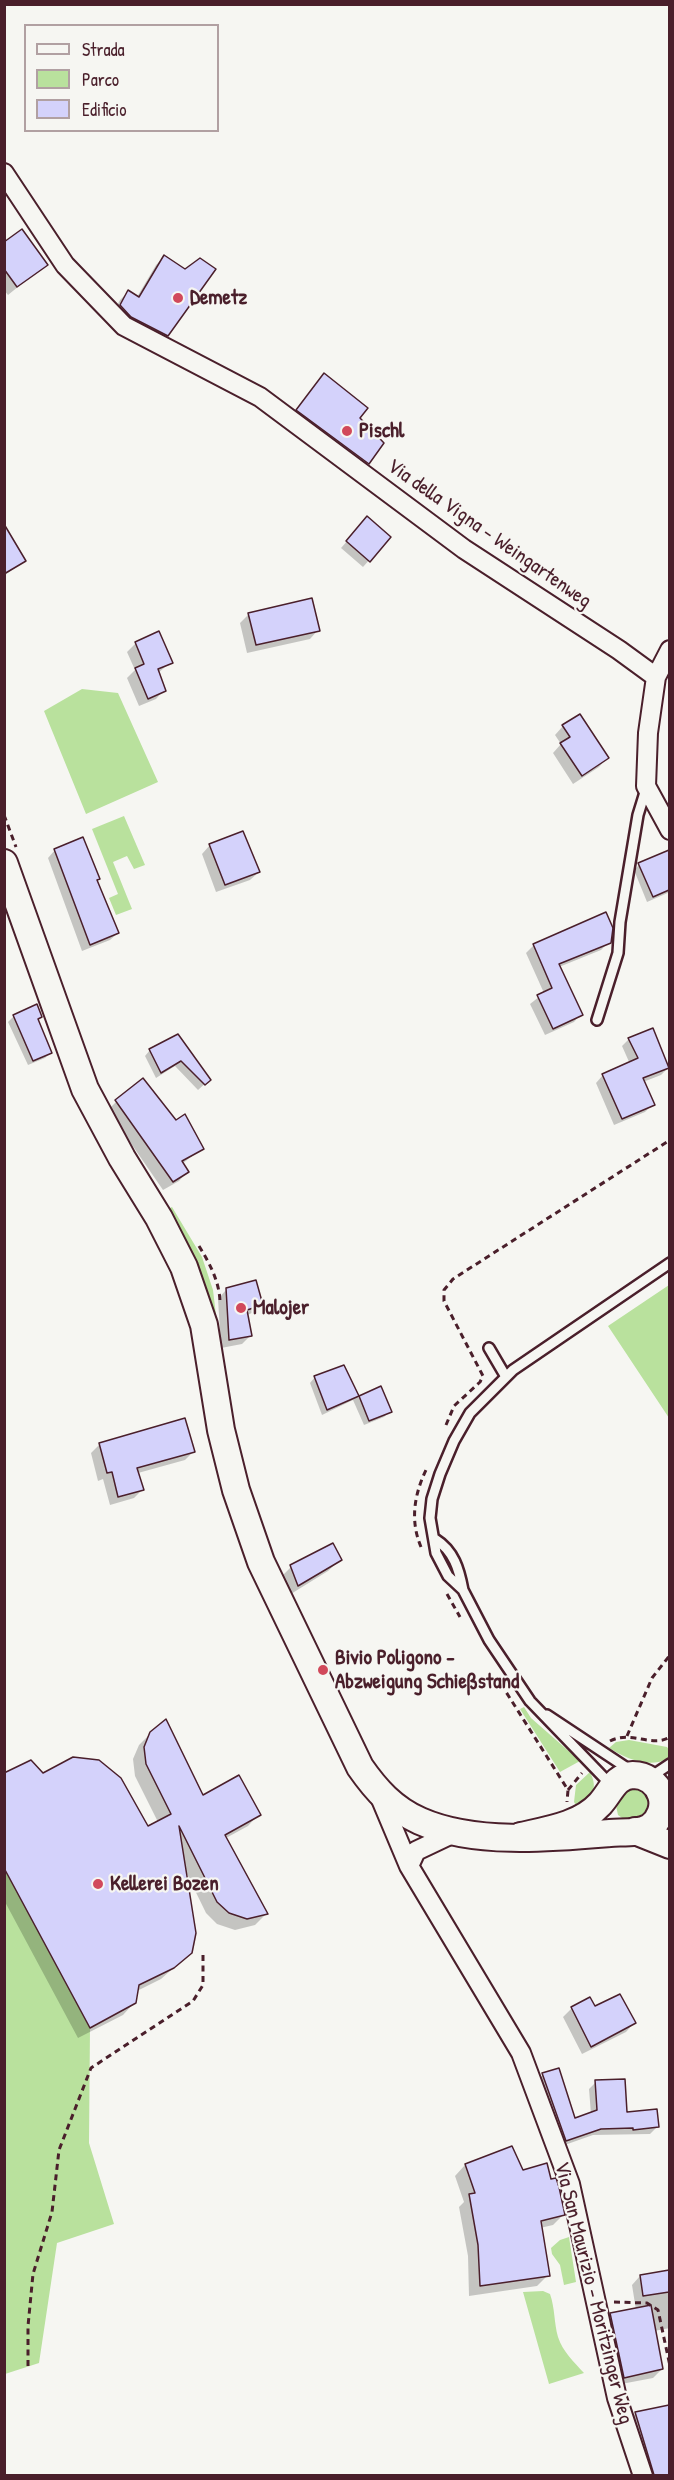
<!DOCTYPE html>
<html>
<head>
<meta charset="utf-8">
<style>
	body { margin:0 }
	#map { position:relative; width:674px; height:2480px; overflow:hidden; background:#f6f6f2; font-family:"Patrick Hand",sans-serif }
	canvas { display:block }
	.frame { position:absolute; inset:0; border:6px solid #4a1f2b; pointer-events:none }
	.legend { position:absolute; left:24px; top:24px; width:195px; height:108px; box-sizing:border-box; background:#f6f6f2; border:2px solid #b1a0a2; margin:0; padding:8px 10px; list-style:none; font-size:18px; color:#4a1f2b }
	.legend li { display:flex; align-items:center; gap:12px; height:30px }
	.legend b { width:30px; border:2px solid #b1a0a2 }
</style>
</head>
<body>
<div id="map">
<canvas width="674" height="2480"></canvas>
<div class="frame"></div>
<ul class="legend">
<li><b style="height:8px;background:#f6f6f2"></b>Strada</li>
<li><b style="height:16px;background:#b9e19d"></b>Parco</li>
<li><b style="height:16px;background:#d4d2fb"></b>Edificio</li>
</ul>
</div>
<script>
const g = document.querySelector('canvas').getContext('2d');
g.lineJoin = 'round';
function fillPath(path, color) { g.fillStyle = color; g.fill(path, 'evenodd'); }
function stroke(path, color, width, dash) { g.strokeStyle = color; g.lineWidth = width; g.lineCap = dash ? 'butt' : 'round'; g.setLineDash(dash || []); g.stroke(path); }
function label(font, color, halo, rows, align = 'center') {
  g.font = font + ' "Patrick Hand",sans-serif'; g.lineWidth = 4.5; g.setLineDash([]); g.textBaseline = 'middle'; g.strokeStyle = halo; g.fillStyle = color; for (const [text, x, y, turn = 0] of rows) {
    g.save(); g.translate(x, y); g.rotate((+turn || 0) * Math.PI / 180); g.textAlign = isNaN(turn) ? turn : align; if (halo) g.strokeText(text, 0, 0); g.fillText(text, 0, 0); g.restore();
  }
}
fillPath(new Path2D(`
	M82,689l36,4 40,89 -72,32 -42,-103z
	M124,816l21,49 -11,4 -7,-13 -14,6 19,47 -16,6 -7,-17 9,-4 -26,-65z
	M172,1207l30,50 11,33 5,42 -53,-121z
	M669,1285v133l-61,-92z
	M524,1707l7,11 49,43 -20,11 -40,-63z
	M629,1740l38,7 2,3v8c-20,11 -42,1 -60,-10l7,-6z
	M590,1772c9,18 1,25 -11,38l-5,-8 2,-17z
	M627,1785l23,6 2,24 -23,8 -11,-8 -3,-14z
	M4,1868l86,160 -1,115 25,81 -57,19 -18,120 -34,11z
	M569,2237l7,45 -12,3 -4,-20 -8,-11 -1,-6 9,-8z
	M543,2291l7,3c5,14 4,29 8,43 5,15 16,25 26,36l-35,11 -26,-92z`), '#b9e19d');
fillPath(new Path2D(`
	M4,244l42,20 -38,31 -4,-5z
	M164,257l3,78 -9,9 -46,-29 8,-15 8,-8 9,5 19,-32z
	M324,375l34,43 24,26 -23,28 -70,-53z
	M362,524l27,14 -26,29 -22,-19z
	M4,527l21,33 -21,16z
	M249,614l69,16 -8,9 -63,14 -7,-30z
	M136,643l35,19 -13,11 6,17 -8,9 -17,7 -12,-28 8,-8 -8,-18z
	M563,726l44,32 -8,9 -26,17 -20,-31 8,-9 -6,-9z
	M210,845l49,27 -9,8 -34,12 -14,-38z
	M55,850l63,83 -8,7 -28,11 -34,-93z
	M670,851v41l-23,10 -13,-32 5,-5z
	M609,942l-8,8 -42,17 22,47 -7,8 -29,13 -15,-31 14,-11 -18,-40 8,-8z
	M14,1016l27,1 -4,4 14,31 -6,6 -17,7 -20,-43z
	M177,1036l32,44 -11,10 -23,-24 -19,12 -11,-22 5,-6z
	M629,1039l39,29 -7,7 -18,7 10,22 -8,8 -31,13 -18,-42 7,-8 27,-11 -8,-18z
	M116,1102l60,20 26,26 -20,16 5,8 -8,9 -16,9 -55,-80z
	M226,1290l35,15 -9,8 -5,2 4,20 -9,9 -21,4 -3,-49z
	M344,1367l14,31 23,-10 9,23 -6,6 -20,8 -11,-25 -31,15 -12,-32 5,-6z
	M100,1444l93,8 -8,8 -47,13 4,17 -8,8 -24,7 -7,-26 -5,2 -7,-28z
	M340,1560l-12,11 -42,26 -6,-19 11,-11z
	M151,1733l52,64 56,17 -11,12 -22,12 40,76 -11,11 -20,5 -18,-6 -11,-11 -20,-41 -8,92 -17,15 -24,12 -3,12 -11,12 -45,23 -74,-138v-125h39l104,53 11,-6 -23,-46 -2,-17 6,-14z
	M590,1999l5,9 39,15 -8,9 -44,22 -19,-37 9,-9z
	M558,2070l16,50 17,-6 -2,-25 7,-7 30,32 31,13 -7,7 -57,1 -34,12 -23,-65 7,-7z
	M465,2165l57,7 28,9 14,33 -11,11 -13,3 8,47 -11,11 -68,10 -1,-40 -9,-49 5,-5 -9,-26z
	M670,2272v56l-16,3 8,38 -9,9 -37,7 -14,-62 9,-8 25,-5 -4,-25 8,-9z
	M670,2407v69h-26l-16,-55 8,-8z`), '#0003');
const building = new Path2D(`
	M22,229l26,36 -31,22 -13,-18v-27z
	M164,255l21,14 15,-11 16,11 -48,67 -37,-19 -11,-12 8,-15 11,7z
	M324,373l44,35 -8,10 24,25 -15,21 -73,-54z
	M367,516l24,21 -21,25 -24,-21z
	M4,524l22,37 -22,13z
	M312,598l8,33 -64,14 -8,-32z
	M159,631l14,32 -15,6 8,22 -18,8 -13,-31 9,-4 -9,-22z
	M580,714l29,44 -27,18 -22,-33 10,-6 -8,-12z
	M243,831l17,41 -35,13 -16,-41z
	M83,837l17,42 -3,1 22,53 -29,12 -36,-96z
	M669,850v40l-16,7 -15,-34z
	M606,912l7,16 -2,15 -52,21 24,51 -30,14 -16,-34 15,-7 -19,-44z
	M37,1004l5,13 -4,2 14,34 -19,8 -20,-46z
	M653,1028l16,40 -26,10 12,27 -33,14 -20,-45 36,-16 -10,-20z
	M178,1034l33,46 -6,5 -24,-24 -20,12 -12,-24z
	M143,1078l33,42 9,-6 19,35 -22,12 7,11 -16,10 -58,-82z
	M256,1280l7,25 -16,5 5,26 -23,4 -3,-52z
	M344,1365l15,31 -32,14 -13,-34z
	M381,1386l11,26 -23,9 -10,-25z
	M185,1418l10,34 -58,16 7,22 -26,7 -6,-25 -5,1 -8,-30z
	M333,1543l9,17 -44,26 -8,-21z
	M166,1719l37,76 36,-20 22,40 -36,20 43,79 -21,5 -18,-6 -12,-11 -38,-76 17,107 -4,20 -18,15 -35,17 -3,18 -46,25 -86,-160v-95l27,-13 12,13 30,-16 26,3 22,18 27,48 23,-12 -25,-50 -2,-17 6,-15z
	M620,1994l16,29 -45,24 -20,-40 19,-10 5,9z
	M559,2068l16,50 22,-8 -2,-30 30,-1 2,33 30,-3 2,18 -26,3v-2l-32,1 -35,12 -24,-68z
	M512,2146l11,24 24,-7 4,16 5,-1 3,9 6,28 -24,6 9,55 -70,10 -2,-41 -9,-51 6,-1 -10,-29z
	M669,2270v22l-26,4 -3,-21z
	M651,2305l12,64 -39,9 -14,-65z
	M669,2405v70h-15l-19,-63z`);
fillPath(building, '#d4d2fb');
stroke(building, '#4a1f2b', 1.5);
const lane = new Path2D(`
	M597,1020l21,-67 2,-31 18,-107 8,-26
	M489,1348l17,29
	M435,1539c19,12 24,30 28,51
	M547,1715l83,55
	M649,1778l21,-14
	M612,1786l-82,-85 -41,-61 -26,-50 -15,-14 -12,-23 -6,-35 2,-19 8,-25 14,-33 16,-28 43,-43 157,-107`);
const street = new Path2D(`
	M4,173l61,92 59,61 136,71 204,152 155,101 37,27
	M670,650l-14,27 -8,56 -2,53 24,44
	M380,1797l29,69 112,187 49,131 47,214 26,78
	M409,1866l7,-15 40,-19`);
const secondary = new Path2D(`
	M4,863l81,226 37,69 37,60 25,49 20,58 17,105 15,60 25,72 99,205c16,23 33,42 60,54 54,24 131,17 190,12 12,-1 29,1 40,-6 10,-7 15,-21 11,-32 -4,-12 -15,-20 -28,-20 -18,1 -22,17 -33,29 -19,21 -52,26 -79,32
	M635,1831l35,14`);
stroke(lane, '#4a1f2b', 14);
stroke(street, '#4a1f2b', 22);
stroke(secondary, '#4a1f2b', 30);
stroke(new Path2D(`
	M4,815l12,32
	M199,1246c11,18 20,35 21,55
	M446,1425l8,-19 26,-24 3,-6 -39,-75v-11l9,-11 217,-139
	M421,1547c-11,-26 -7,-52 5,-77
	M447,1594l13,23
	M501,1684l67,106 -1,12
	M627,1736l25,-58 18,-23
	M610,1741c21,-11 42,7 60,-4
	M568,1790l14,-17
	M614,2302l33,1 11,7 12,56
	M28,2366v-40l5,-52 19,-62 7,-62 32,-82 102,-67 10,-16v-30`), '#4a1f2b', 3, [6, 4.5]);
stroke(lane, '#f6f6f2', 9);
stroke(street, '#f6f6f2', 18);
stroke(secondary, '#f6f6f2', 26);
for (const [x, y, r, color] of [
	[178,298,6,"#d1495b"],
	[347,431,6,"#d1495b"],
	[241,1308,6,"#d1495b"],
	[323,1670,6,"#d1495b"],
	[98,1884,6,"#d1495b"]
]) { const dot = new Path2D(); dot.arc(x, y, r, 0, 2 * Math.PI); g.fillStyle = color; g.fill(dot); stroke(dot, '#f6f6f2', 2); }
label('bold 21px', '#4a1f2b', '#f6f6f2', [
	["Demetz",190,298],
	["Pischl",359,431],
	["Malojer",253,1308],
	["Bivio Poligono -",335,1658],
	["Abzweigung Schießstand",335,1682],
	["Kellerei Bozen",110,1884]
], 'left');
label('21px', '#4a1f2b', '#f6f6f2', [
	["Via della Vigna - Weingartenweg",489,534,35],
	["Via San Maurizio - Moritzinger Weg",593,2293,76]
]);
</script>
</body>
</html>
